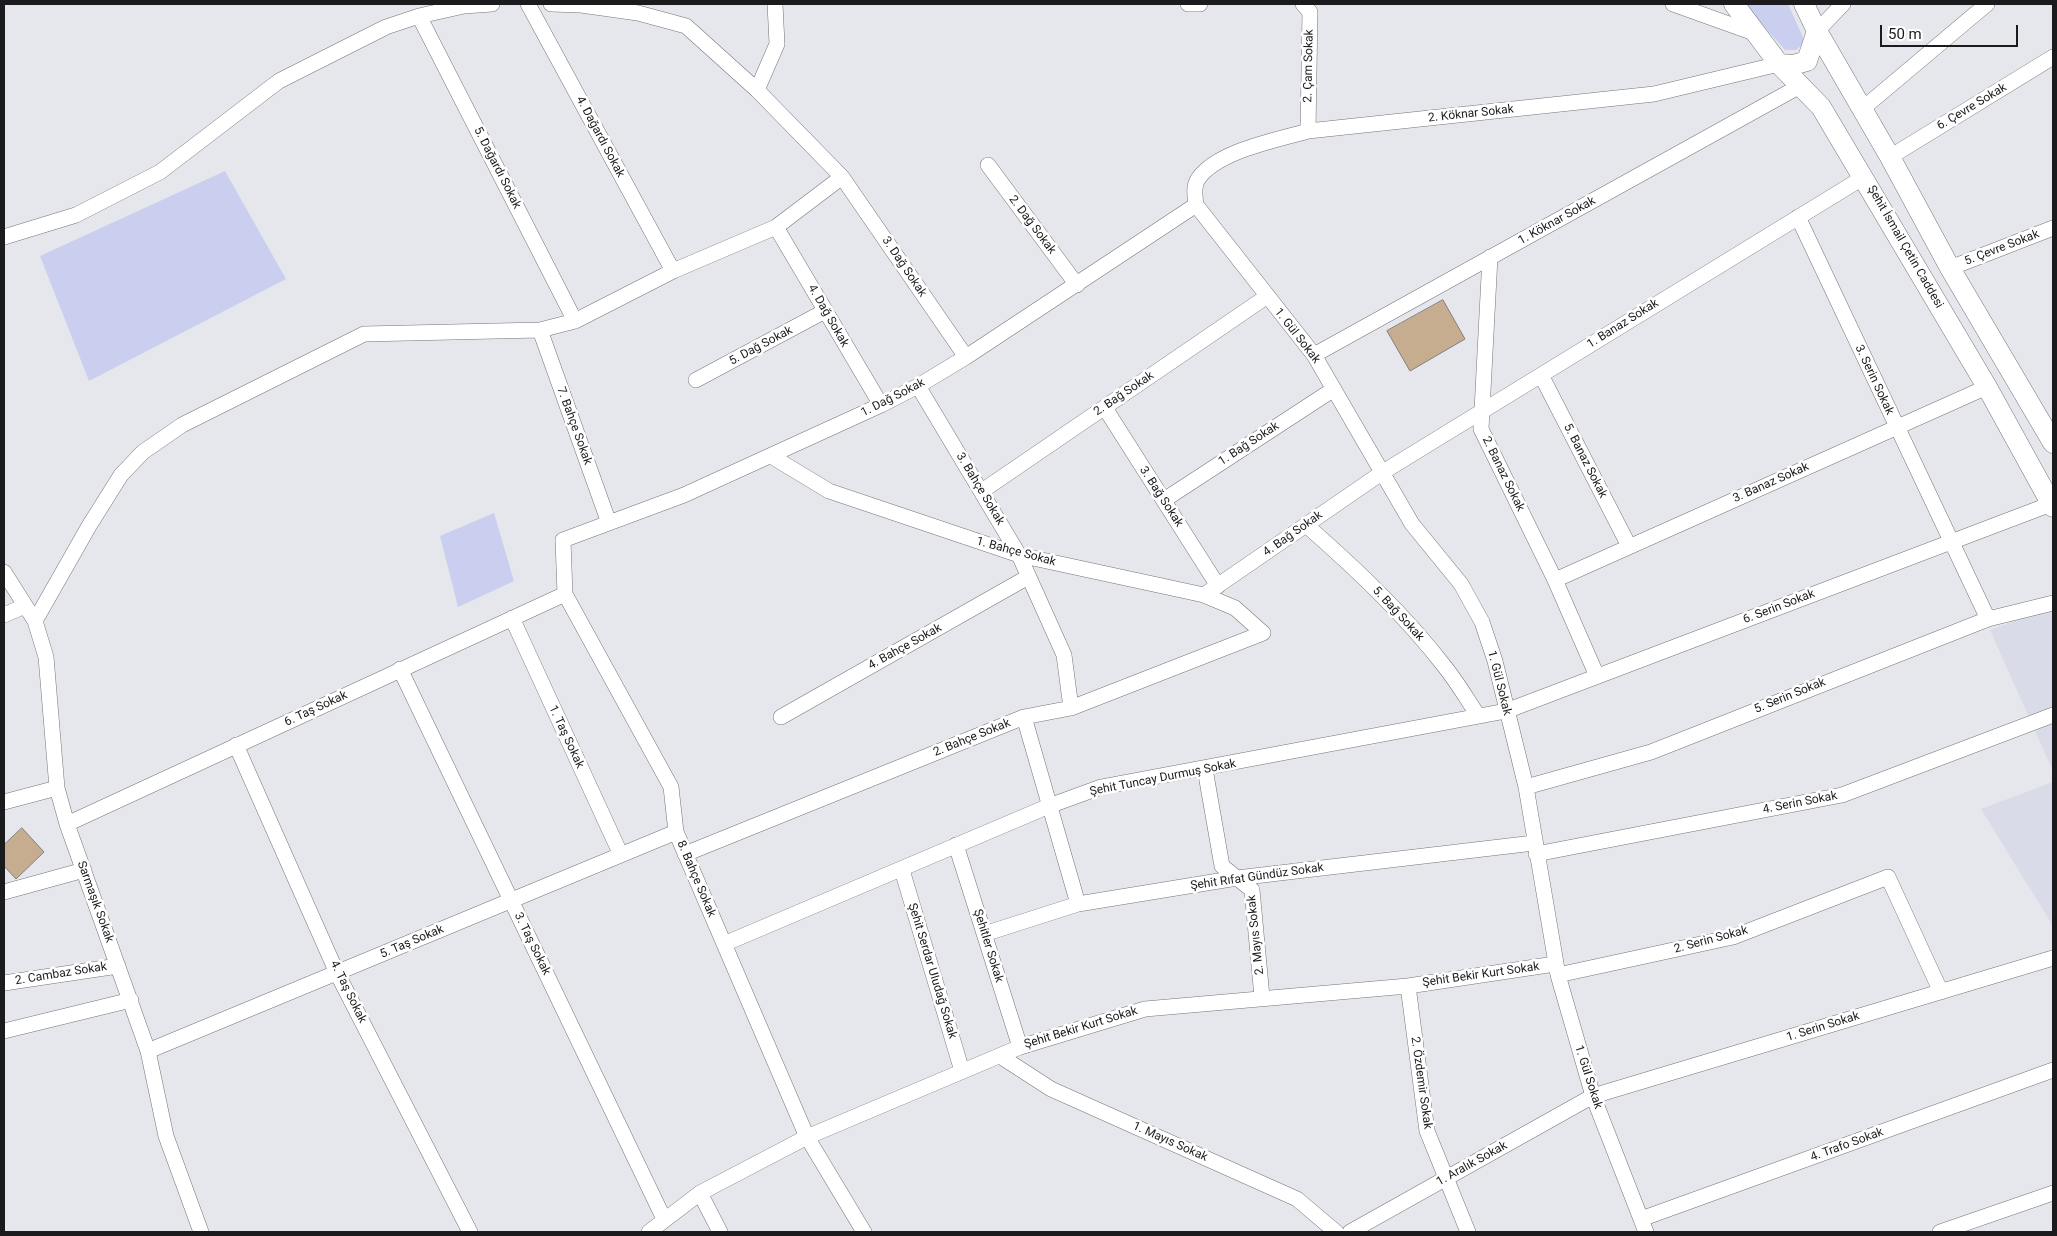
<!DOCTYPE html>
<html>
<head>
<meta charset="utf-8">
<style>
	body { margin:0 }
	#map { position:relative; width:2057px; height:1236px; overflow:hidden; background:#e6e7ec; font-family:Roboto,sans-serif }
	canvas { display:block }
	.frame { position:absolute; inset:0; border:5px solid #1b1b1d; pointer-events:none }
	.scale { position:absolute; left:1880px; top:25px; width:138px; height:22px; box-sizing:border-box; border:2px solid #1b1b1d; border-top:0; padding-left:6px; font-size:15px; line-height:18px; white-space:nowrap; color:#1b1b1d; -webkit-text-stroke:4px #fff; paint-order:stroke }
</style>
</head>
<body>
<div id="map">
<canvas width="2057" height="1236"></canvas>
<div class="frame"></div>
<div class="scale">50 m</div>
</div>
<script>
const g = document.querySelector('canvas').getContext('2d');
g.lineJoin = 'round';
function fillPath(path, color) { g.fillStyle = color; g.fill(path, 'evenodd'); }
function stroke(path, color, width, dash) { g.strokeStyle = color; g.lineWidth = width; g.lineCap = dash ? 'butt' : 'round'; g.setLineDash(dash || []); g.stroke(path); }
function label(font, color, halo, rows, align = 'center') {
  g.font = font + ' Roboto,sans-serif'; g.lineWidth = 5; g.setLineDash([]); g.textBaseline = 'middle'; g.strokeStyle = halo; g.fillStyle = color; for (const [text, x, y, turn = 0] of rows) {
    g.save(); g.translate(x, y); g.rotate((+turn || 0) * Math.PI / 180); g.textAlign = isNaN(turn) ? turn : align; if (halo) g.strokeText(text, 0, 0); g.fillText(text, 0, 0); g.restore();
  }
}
fillPath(new Path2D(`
	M2053,607v164l-63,-141z
	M2053,782v144l-72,-117z`), '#d9dbe8');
fillPath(new Path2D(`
	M1744,4h44l17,38 -9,8h-11z
	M225,171l61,108 -197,102 -49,-125z
	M494,513l20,68 -56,26 -18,-71z`), '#cbcfef');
const building = new Path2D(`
	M1443,300l22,39 -55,32 -23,-40z
	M22,828l22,24 -28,27 -12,-13v-21z`);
fillPath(building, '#c7ad90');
stroke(building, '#817e7a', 1);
const street = new Path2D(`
	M528,4l145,267
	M551,4l30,1 57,8 48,13 71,64 85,87 124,180
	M1188,4h12
	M1303,4l7,8 -2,119
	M1673,4l81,29
	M419,16l156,305
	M1817,31l26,-27
	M757,90l20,-46 -2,-40
	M1861,110l126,-106
	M1890,157l163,-100
	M988,165l89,120
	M1196,205l118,150 98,169 49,60 21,38 13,39 31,126 32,188 35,121 53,136
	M1196,205c-1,-9 -3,-18 2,-26 19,-28 79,-39 110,-48l346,-37 125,-30
	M1798,217l190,402
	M776,227l105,178
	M4,237l72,-22 84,-43 119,-91 107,-54 33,-11 45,-10 28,-2
	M1490,257l-9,172 74,151 42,96
	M1950,268l103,-40
	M540,330l69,193
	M1314,355l486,-269
	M1541,375l88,171
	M696,380l129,-69
	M918,386l101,169 45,100 7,53
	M1105,408l113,178
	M982,491l284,-194
	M1164,500l170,-111
	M1306,525c50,44 98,89 139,142 12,15 22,32 32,47
	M4,572l31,49 11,36 11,131 10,36 81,227 18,85 35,96
	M1555,580l432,-193
	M1204,595l179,-123 481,-295
	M4,615l21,-9
	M512,618l109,237
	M35,621l54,-95 32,-51 22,-23 39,-27 182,-91 176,-4 35,-9 98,-50 103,-44 66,-50
	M400,669l264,550
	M781,717l247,-140
	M1024,717l54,187
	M236,745l101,228 133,259
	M1205,769l17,97 30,24 10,107
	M1526,787l125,-35 337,-133 65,-16
	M4,802l53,-14
	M67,824l498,-230
	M956,845l64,202
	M685,854l339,-137 47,-9 192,-75 -28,-25 -31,-13 -185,-40 -190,-64 -58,-35
	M1536,854l306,-59 211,-80
	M902,870l60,201
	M4,892l80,-22
	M984,934l94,-30 159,-26 297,-35
	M724,944l325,-138 52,-19 405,-76 545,-207
	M1558,975l175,-38 155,-60 53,115
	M4,983l114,-17
	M1408,986l19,145 41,101
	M4,1031l127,-31
	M148,1051l528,-219
	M1000,1056l51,33 246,110 39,33
	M700,1193l20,39
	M1641,1219l412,-149
	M649,1232l51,-39 107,-56 213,-90 125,-38 263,-23 147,-22
	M864,1232l-57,-95 -131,-305 -5,-45 -106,-193 -2,-54 121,-45 197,-90 37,-19 48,-29 230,-152
	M1350,1232l243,-136 460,-138
	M1940,1232l113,-39`);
const secondary = new Path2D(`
	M1734,4l45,60 42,43 166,280 66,120
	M1804,4l13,27 73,126 60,111 103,175
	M1779,64l14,1 14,-4 10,-30`);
stroke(street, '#747579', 16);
stroke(secondary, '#747579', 21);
stroke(street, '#fff', 15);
stroke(secondary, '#fff', 20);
label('12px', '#1b1b1d', '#fff', [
	["2. Çam Sokak",1309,66,-89],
	["6. Çevre Sokak",1972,107,-31],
	["2. Köknar Sokak",1471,114,-6],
	["4. Dağardı Sokak",600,137,62],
	["5. Dağardı Sokak",497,168,63],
	["1. Köknar Sokak",1557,221,-29],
	["2. Dağ Sokak",1032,225,53],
	["Şehit İsmail Çetin Caddesi",1905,247,60],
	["5. Çevre Sokak",2002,248,-21],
	["3. Dağ Sokak",904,267,56],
	["4. Dağ Sokak",828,316,60],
	["1. Banaz Sokak",1623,324,-32],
	["1. Gül Sokak",1297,336,52],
	["5. Dağ Sokak",761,346,-28],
	["3. Serin Sokak",1874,380,65],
	["2. Bağ Sokak",1124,394,-34],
	["1. Dağ Sokak",893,398,-27],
	["7. Bahçe Sokak",574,426,70],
	["1. Bağ Sokak",1249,444,-33],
	["5. Banaz Sokak",1585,461,63],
	["2. Banaz Sokak",1503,474,64],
	["3. Banaz Sokak",1771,483,-24],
	["3. Bahçe Sokak",980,489,59],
	["3. Bağ Sokak",1161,497,57],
	["4. Bağ Sokak",1293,534,-35],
	["1. Bahçe Sokak",1016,552,15],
	["6. Serin Sokak",1779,607,-21],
	["5. Bağ Sokak",1398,614,47],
	["4. Bahçe Sokak",905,647,-29],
	["1. Gül Sokak",1499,683,76],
	["5. Serin Sokak",1790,696,-22],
	["6. Taş Sokak",316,709,-25],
	["1. Taş Sokak",566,737,65],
	["2. Bahçe Sokak",972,738,-22],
	["Şehit Tuncay Durmuş Sokak",1163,778,-11],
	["4. Serin Sokak",1800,803,-11],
	["Şehit Rıfat Gündüz Sokak",1257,877,-8],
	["8. Bahçe Sokak",696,879,67],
	["Sarmaşık Sokak",95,902,70],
	["2. Mayıs Sokak",1256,935,-96],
	["2. Serin Sokak",1711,940,-15],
	["5. Taş Sokak",412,942,-23],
	["3. Taş Sokak",532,944,64],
	["Şehitler Sokak",988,946,73],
	["Şehit Serdar UIudağ Sokak",932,971,73],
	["2. Cambaz Sokak",61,974,-9],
	["Şehit Bekir Kurt Sokak",1481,975,-8],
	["4. Taş Sokak",348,992,64],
	["1. Serin Sokak",1823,1027,-17],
	["Şehit Bekir Kurt Sokak",1081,1028,-17],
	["1. Gül Sokak",1588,1077,72],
	["2. Özdemir Sokak",1421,1083,82],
	["1. Mayıs Sokak",1170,1142,24],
	["4. Trafo Sokak",1847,1145,-20],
	["1. Aralık Sokak",1472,1164,-29]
]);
</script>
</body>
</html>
